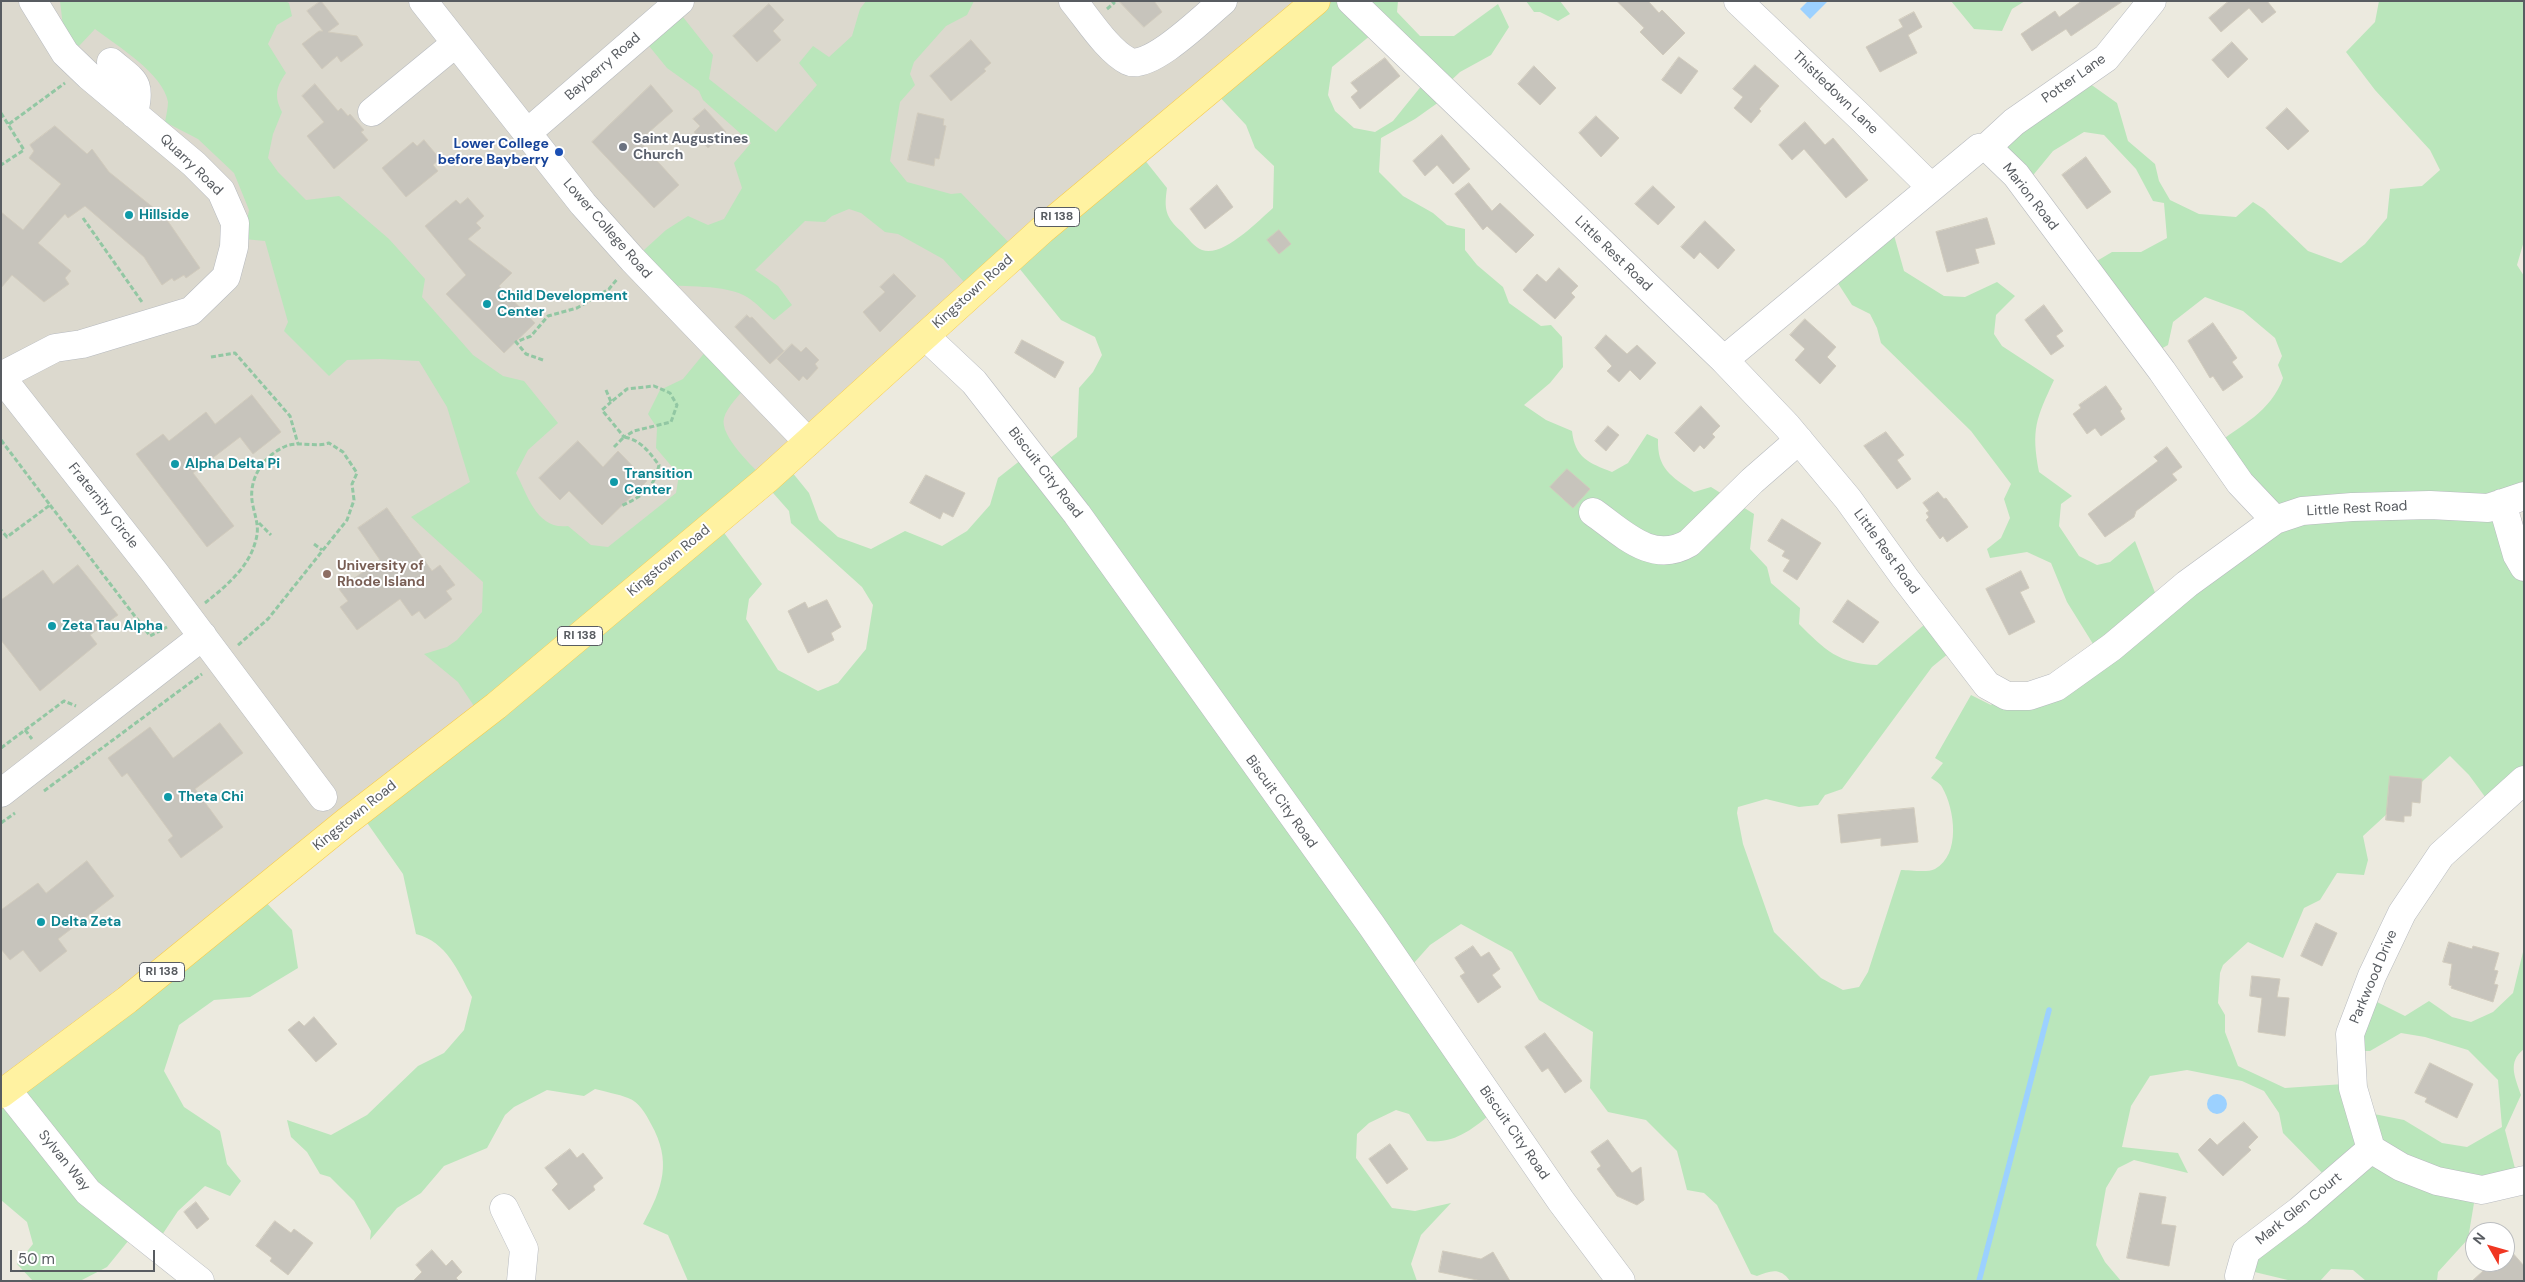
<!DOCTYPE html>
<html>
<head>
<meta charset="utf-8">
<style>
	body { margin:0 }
	#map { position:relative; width:2525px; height:1282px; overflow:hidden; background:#eceadf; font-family:"DM Sans",sans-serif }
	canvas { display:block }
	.frame { position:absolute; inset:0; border:2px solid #585c61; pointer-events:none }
	.north { position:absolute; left:2465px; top:1222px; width:50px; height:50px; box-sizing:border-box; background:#fff; border:1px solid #bcbec0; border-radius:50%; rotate:308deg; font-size:14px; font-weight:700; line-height:20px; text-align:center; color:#585c61 }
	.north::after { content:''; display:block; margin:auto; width:18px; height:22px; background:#f03722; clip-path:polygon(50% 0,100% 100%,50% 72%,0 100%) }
	.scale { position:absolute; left:10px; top:1250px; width:145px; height:22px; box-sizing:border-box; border:2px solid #585c61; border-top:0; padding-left:6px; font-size:15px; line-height:18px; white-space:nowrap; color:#585c61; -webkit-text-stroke:4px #fff; paint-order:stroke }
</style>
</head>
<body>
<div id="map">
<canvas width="2525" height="1282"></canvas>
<div class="frame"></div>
<div class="north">N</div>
<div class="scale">50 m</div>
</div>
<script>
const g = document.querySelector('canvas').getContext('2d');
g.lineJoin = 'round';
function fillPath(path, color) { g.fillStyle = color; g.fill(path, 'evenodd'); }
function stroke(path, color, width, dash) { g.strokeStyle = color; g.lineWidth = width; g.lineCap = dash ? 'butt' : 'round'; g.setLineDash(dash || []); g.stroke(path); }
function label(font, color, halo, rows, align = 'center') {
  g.font = font + ' "DM Sans",sans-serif'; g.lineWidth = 4; g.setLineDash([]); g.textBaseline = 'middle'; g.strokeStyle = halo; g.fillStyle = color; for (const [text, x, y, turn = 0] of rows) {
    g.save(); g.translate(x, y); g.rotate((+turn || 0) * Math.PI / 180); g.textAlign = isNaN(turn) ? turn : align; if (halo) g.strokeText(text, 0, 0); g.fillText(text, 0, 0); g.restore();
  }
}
fillPath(new Path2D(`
	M1,1h1315l-391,335 -924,758z`), '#dcd9ce');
fillPath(new Path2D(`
	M60,1h225l4,2 3,13 -15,9 -9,19 18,29c-10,14 -12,23 -4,39l-9,22 -5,24 10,14 28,28 33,-4 50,43 36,40 -3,18 51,58 30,21 21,5 34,42 -30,27 -12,23c12,23 21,57 52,53l23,19 17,2 68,-54 3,-18 -23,-27 1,-20 -9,-14 12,-24 23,-11 28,-34 38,38c-7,10 -22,23 -25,35 -5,18 30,50 42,62l21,-14 22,27 10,27 19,17 33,12 34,-18 37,15 25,-15 23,-26 8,-27 28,-22 14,10 37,-29 2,-49 14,-16 9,-17 -7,-18 -34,-17 -46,-57 -39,32 -33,-36 -45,-25 -13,-2 -24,-19 -12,-4 -17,7 -7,6 -20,-1 -50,49 23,16 14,19 -18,15c-9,-7 -17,-17 -27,-23 -21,-13 -64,-10 -89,-12l-25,-25 33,-30 22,-14 20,9 16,-6 18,-31 -8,-25 17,-20 -48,-43 -4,-9 -32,-23 -22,-27 22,-20 16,-4 30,38 -4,24 67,53 41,-47 -18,-22 14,-17 16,11 23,-21 8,-27 6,-8h108l-7,14 -21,11 -32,36 -4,12 5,11 -15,17 -10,59 17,21 44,12 10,-1 57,59 122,-98 27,34c-3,21 -2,29 15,44 5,5 13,16 20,18 21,8 56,-29 71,-42l1,-42 -19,-18 -9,-23 -32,-34 109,-90h75l-1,11 23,24h34l44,-32 11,23 -18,28 -31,17 -19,18 5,7 -31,22 -34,19 -2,34 24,24 30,17 14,12 18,4v21l12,15 26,22 6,16 32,23 10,-1 11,12 1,30 -13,16 -26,22 22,15 26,11c3,27 17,32 40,41l16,-9 19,-29 11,5c-1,30 13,37 36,53l17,-5 43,27 -4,35 17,18 4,16 29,25 -1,16c26,26 40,40 78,41l54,-46 18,34 -17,14 -90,122 -17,6 -7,10 -19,2 -33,-8 -28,8 -1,6 6,31 31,88 47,46 22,12 16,-3 9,-15 33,-102c9,0 26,3 34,-1 26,-14 20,-60 7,-82 -2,-4 -8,-7 -11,-9l12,-15 -8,-5 36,-63 20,10 9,-10 22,1 76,-44 -31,-50 -16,-39 -24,-11 -37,6 -3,-9 14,-11 9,-20 -6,-19 7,-15 -40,-53 -90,-88 -4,-15 -7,-14 -18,-9 -22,-34 60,-50 14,50 40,25 21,1 32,-15 18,14 -19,19 -2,19 8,12 52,34c-18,39 -23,49 -15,92l33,24 -11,8 -2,22 20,30 18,9 13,-3 25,-21 24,62 110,-80 -55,-77c27,-21 57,-34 69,-68l-5,-13 4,-9 -7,-18 -32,-27 -38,-14 -32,25 -5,23 -18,10 -65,-87 27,-16h29l26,-14 -3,-35 -11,-2 -17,-32 -32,-34 -20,-3 -31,19 -28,34 -39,-38 93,-71 38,27 11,38 27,23 4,17 11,19 29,14 37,3 17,-15 11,7 44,42 33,12 24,-19 22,-26 3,-29 32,-3 18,-16 -10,-20 -55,-60 -29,-38 29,-30 4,-21h145v240l-7,24 7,11v218l-18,8 18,69v207l-33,27 -22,-30 -19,-19 -87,80 5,24 -4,15 -27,-2 -17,27 -16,8 -21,50 -35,-16 -25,23 -3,8 -2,30 7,12v17l13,34 47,22 59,-4 15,27 45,9 38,23 25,4 35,-20 -4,-47 -30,-30 -43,-13 -24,-4 -31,18h-21l16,-55 40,20 24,-15 23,16 19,5 22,-10 20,-19 11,-45v101c-17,13 -9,28 -3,46l-16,35 13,50 6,-1v20l-6,-18 -42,10 -8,48 -30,33 -1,9h-71l-13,-11 -22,-1 -11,12h-28l-50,-12 86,-90 -45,-46 -4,-20 -15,-22 -22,-10 -55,-11 -37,6 -19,30 -9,41 56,6 10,20 -54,-13 -16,8 -12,20 -10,57 9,17 16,19h-331c-10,-14 -20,-10 -33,-5l-6,-2 -34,-69 -13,-12 -17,-3 -10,-39 -31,-31 -38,-8 -18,-24 3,-56 -54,-32 -27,-48 -51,-28 -31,21 -25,28 89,138c-21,18 -39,33 -67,30l-18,-27 -13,-4 -27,13 -12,11 -1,24 36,50 23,3 36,-8 -30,32 -10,29 6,17h-729l-20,-46 -25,-11c20,-36 29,-63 8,-100 -5,-10 -12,-22 -23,-26 -10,-4 -22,-6 -33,-9l-11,7 -37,-6 -33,17 -9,8 -18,33 -43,18 -23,27 -24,15 -27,32 1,-9 -17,-30 -24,-24 -10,-3 -13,-22 -16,-15 -4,-17 44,15 36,-20 51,-49 26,-13 20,-23 8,-33c-14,-26 -25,-55 -56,-63l-13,-60 -40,-57 121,-96 -26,-39 -34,-28 23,-7 10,-7 25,-28 1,-30 -72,-65 59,-35 -23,-75 -28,-46 -39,-2 -33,1 -18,16 -45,-45 4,-9 -23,-81 -21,-2 5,-29 -15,-37 -36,-34 -33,-17c1,-6 3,-14 3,-20 -5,-29 -51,-56 -73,-73l-16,17 -15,-11zM1371,35l56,44 -34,42 -18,11 -21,-4 -19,-17 -7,-16 4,-28zM766,485l23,26 2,12 71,64 11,18 -7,44 -28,34 -20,8 -40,-21 -32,-51 3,-20 13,-15 -43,-58z
	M1526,1h34l10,13 -12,7 -18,-9h-6z
	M1951,1h74l-13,8 -10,22 -28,-2z
	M263,899l29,31 6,38 -48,29 -36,3 -35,25 -15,46 20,36 36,24 7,33 14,17 -11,15 -25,-10 -27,25 -24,36 -21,-12 -26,32 -27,14h-47l-16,-17 16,-20 -6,-22 -26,-22v-101z`), '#bae6bb');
fillPath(new Path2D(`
	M1808,1h20l-18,18 -10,-10z
	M2207 1104a10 10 0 1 1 20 0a10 10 0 1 1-20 0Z`), '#9cd1ff');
stroke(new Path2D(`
	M1979,1281l70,-271`), '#9cd1ff', 5.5);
const building = new Path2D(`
	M321,1l18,23 -11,8 29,4 6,9 -22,17 -4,-6 -15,13 -20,-25 17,-13h4l-16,-20z
	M1119,1h35l8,11 -18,15z
	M1617,1h31l11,12 3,-3 23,23 -22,22 -23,-23 4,-4z
	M2082,1h41l-52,35 -5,-7 -34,22 -11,-17 34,-23 4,6z
	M2229,1h38l9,11 -14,11 -13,-15 -28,24 -12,-14z
	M769,4l15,16 -11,11 8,9 -24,22 -24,-26z
	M1914,12l8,15 -14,8 9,18 -37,19 -14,-25 37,-20 -4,-7z
	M971,40l20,23 -7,6 2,2 -35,30 -21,-25z
	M2232,42l16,17 -20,19 -16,-18z
	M1679,57l19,14 -17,23 -19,-14z
	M1385,58l15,18 -40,33 -9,-12 7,-6 -7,-8z
	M1755,65l24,21 -20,23 2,2 -10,12 -17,-15 9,-11 -10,-8z
	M1534,66l22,22 -16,17 -22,-21z
	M315,84l23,27 3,-3 7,8 2,-2 14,16 -3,2 7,8 -34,29 -27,-33 17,-14 -22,-26z
	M651,85l22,26 -34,30 40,44 -25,23 -62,-66z
	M2287,108l22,23 -21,19 -22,-22z
	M705,109l21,23 -18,16 -14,-16 6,-6 -7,-7z
	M918,113l26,6 -1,6 3,1 -7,33 -4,-1 -1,8 -26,-6z
	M1596,116l23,22 -18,19 -22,-24z
	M1805,122l20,23 8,-7 35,42 -22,18 -42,-49 -12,11 -13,-15z
	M55,126l32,28 5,-5 17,23 56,45 35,51 -14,10 -2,-3 -10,6 -2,-3 -10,7 -18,-28 -59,-51 -17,12 -3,-4 -27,29 33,28 -6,7 4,6 -25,18 -32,-27 -11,13v-76l22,18 38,-46 -32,-26 5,-7 -4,-6z
	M1442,135l28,34 -17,15 -16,-19 -12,11 -12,-15z
	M424,140l16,19 -7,6 5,6 -32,26 -24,-29 31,-26 4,4z
	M2086,157l25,35 -24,17 -25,-34z
	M1469,183l23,28 8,-8 34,32 -18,18 -29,-27 -4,4 -28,-36z
	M1217,185l16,22 -28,22 -15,-20z
	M1653,186l22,21 -17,18 -23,-21z
	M468,198l16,18 -8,7 5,5 -13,11 44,34 -13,13 36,37 -31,30 -58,-59 20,-19 -41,-49 31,-26 4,4z
	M1987,218l8,26 -20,5 4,14 -32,9 -11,-40z
	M1705,221l30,29 -17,19 -18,-17 -6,7 -13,-12z
	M1279,230l12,14 -12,10 -12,-14z
	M1559,268l19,18 -7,7 4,4 -20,22 -32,-29 14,-16 9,8z
	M894,274l22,22 -36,36 -17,-20 22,-20 -5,-5z
	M2044,305l19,26 -7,5 8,10 -13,9 -26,-35z
	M747,315l3,3 2,-1 32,34 -14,13 -35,-37z
	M1805,319l31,28 -9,10 9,9 -16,18 -25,-24 10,-11 -15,-14z
	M2213,323l24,35 -5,4 11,15 -20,14 -10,-15 -3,2 -22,-37z
	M1606,335l21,19 10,-9 19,18 -16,17 -10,-10 -11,12 -12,-11 5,-5 -17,-18z
	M1022,340l42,22 -9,16 -40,-25z
	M792,344l9,8 5,-5 13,13 -4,4 3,4 -11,12 -4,-4 -4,5 -22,-22z
	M2106,386l16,23 -2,2 5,8 -24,17 -6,-8 -8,6 -14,-20 8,-6 -2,-3z
	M252,395l29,37 -28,22 -13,-17 -47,36 41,53 -27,21 -71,-93 27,-20 6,7 37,-29 9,12z
	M1701,406l19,20 -8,8 3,3 -11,12 -4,-4 -6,7 -19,-19z
	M1608,426l11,9 -13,16 -11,-10z
	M1886,432l18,23 -7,5 14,19 -14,10 -33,-43z
	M578,441l25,26 15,-16 29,30 -45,44 -33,-34 -9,9 -21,-22z
	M2167,447l15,20 -10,7 5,6 -41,31 -2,6 -29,20 -17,-23 70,-53 -4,-4z
	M1567,469l23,20 -17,19 -23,-21z
	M926,475l39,18 -12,24 -10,-5 -3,7 -30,-16z
	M1938,492l6,7 2,-1 22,29 -21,15 -4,-6 -3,3 -14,-19 3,-3 -3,-4 3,-2 -6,-8z
	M387,508l45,63 8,-6 15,20 -9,6 6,8 -27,20 -6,-8 -7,5 -12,-17 -43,31 -17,-23 8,-6 -9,-12 41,-29 -22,-32z
	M1782,519l39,24 -24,37 -14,-9 7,-11 -8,-4 3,-5 -17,-10z
	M78,565l40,50 -28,20 7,9 -57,47 -39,-51v-40l42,-30 10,14z
	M2021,571l8,17 -9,4 15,30 -26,13 -23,-46z
	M827,600l14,27 -10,6 3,7 -26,13 -20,-42 17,-9 3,6z
	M1848,600l31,22 -16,21 -30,-21z
	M220,723l23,30 -48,36 28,38 -42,31 -13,-18 5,-4 -46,-63 -5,4 -14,-19 42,-31 23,31z
	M2390,776l32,3 -2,24 -8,-1 -1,14h-7v6l-18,-2z
	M1914,808l4,34 -37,4v-8l-40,5 -3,-28z
	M87,861l27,35 -56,43 9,12 -27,21 -17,-22 -13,10 -9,-11v-39l37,-27 8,10z
	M2316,923l21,10 -15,33 -21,-10z
	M2449,942l23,7 1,-3 26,7 -5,17 4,1 -4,13 4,1 -5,17 -42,-14 1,-2 -3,-1 3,-21 -9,-2z
	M1473,946l8,11 8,-5 11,17 -8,6 9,12 -23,16 -18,-27 5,-3 -10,-15z
	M2252,976l28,3 -3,18 12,1 -4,38 -27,-4 4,-34 -12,-2z
	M314,1017l23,27 -21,18 -28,-32 11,-9 5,5z
	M1545,1033l37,48 -17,12 -17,-25 -6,4 -17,-25z
	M2430,1063l43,21 -16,34 -32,-16 2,-4 -12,-5z
	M2244,1122l14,15 -10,10 3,3 -28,26 -25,-26 12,-12 7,7z
	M1608,1140l24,33 9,-6 3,33 -7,5 -20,-9 -20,-27 4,-3 -10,-14z
	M1390,1144l18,25 -21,15 -18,-25z
	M570,1149l7,9 6,-5 20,25 -10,8 2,4 -26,20 -17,-20 6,-6 -13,-16z
	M2140,1193l26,4 -5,27 15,2 -7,40 -42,-8z
	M196,1202l13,17 -12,10 -13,-17z
	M275,1221l16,12 3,-4 19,14 -25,32 -18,-14 2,-3 -16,-12z
	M2505,1244l19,22v15h-52l21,-19h12z
	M432,1250l14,16 6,-6 10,12 -6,6 3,3h-46l9,-9 -6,-7z
	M1443,1251l38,8 12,-7 17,29h-28l-43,-9z`);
fillPath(building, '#c7c4bc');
stroke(building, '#d1cbbd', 1);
const minor = new Path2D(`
	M423,1l160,203 50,56 175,182
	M1073,1c15,18 35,50 55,60 21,11 78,-46 95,-60
	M1351,1l373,359 63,66 61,73 57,79 82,107 20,11h22l27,-9 56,-40 75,-63 88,-64 27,-9 50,-4 78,-2 58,3 36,-12
	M1738,1l121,115 72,71
	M111,62c24,21 30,18 23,52
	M372,112l84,-69
	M527,133l153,-132
	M1987,147l27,-25 92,-64 46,-57
	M925,336l49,46 103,132 295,412 189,275 60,80
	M1724,360l255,-212 8,-1 29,28 146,196 78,112 35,37
	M1,376l54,-28 27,-4 109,-33 35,-34 8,-30 1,-24 -14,-32 -27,-27 -105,-88 -24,-23 -32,-52
	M1,377l154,196 168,224
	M2502,503l15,52 7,12
	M1593,512c30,21 59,53 96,31l63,-62 47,-41
	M2524,780l-83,75 -39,58 -30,63 -22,58 3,54 18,61 30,18 36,14 45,9 42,-10
	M1,793l202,-157
	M7,1090l81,102 112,89
	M504,1208l20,41 -3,32
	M2239,1276l7,-25 53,-40 72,-62`);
const major = new Path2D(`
	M1,1094l126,-94 219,-178 150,-116 270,-226 276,-250 274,-229`);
stroke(minor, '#b7babf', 29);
stroke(major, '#f7cc4e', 29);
stroke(new Path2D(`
	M1107,9l7,-6 -2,-2
	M1,113l23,37 -23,15
	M9,124l56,-41
	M83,218l59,84
	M211,357l24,-4 55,63 8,28
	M543,360l-17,-6 -10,-12 15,-6 17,-20 29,-8 32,-19 9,-11
	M606,390l5,12 16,-13 27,-3 16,7 7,12 -6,17 -37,9 -10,6 -22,-27 9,-8
	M1,440l49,65 -43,32 -6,-7
	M614,447l10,-10c17,3 25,15 35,28 -6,25 -15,30 -38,41
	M50,505l100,131 17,-9
	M259,523l12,12
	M314,544l8,6
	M205,603c20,-16 43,-35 50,-60 5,-15 1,-23 -2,-37 -6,-25 9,-49 31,-59 14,-7 30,1 45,-4l14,9 14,21 -5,11 2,16 -7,20 -79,99 -31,27
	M25,730l7,9
	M1,748l63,-47 12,5
	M44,791l158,-117
	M1,823l14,-10`), '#92c7a3', 3, [5, 2.5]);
stroke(minor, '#fff', 28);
stroke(major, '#fff2a1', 28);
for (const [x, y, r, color] of [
	[623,147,5,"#6b7280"],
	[559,152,5,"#1a4fb4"],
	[129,215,5,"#0f9aa8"],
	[487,304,5,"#0f9aa8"],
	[175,464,5,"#0f9aa8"],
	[614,482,5,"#0f9aa8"],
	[327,574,5,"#8d6e63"],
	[52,626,5,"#0f9aa8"],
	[168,797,5,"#0f9aa8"],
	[41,922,5,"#0f9aa8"]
]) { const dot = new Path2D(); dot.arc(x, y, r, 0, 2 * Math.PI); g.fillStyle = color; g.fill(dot); stroke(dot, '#fff', 2); }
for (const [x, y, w] of [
	[1057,217,45],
	[580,636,45],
	[162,972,45]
]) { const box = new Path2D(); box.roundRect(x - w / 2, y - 9.5, w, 19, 4); g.fillStyle = '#fff'; g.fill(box); stroke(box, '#585c61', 1); }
label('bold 12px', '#585c61', null, [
	["RI 138",1057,217],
	["RI 138",580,636],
	["RI 138",162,972]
]);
label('14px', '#585c61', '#fff', [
	["Bayberry Road",603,67,-41],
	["Potter Lane",2074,79,-35],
	["Thistledown Lane",1835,93,44],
	["Quarry Road",191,165,44],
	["Marion Road",2030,197,52],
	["Lower College Road",607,229,49],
	["Little Rest Road",1613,254,44],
	["Kingstown Road",973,292,-42],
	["Biscuit City Road",1045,473,52],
	["Fraternity Circle",103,506,52],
	["Little Rest Road",2357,509,-3],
	["Little Rest Road",1886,552,54],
	["Kingstown Road",669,561,-40],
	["Biscuit City Road",1281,802,54],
	["Kingstown Road",355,816,-39],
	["Parkwood Drive",2374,977,-67],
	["Biscuit City Road",1514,1133,55],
	["Sylvan Way",64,1161,51],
	["Mark Glen Court",2299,1209,-39]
]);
label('bold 14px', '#5b616d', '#fff', [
	["Saint Augustines",633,139],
	["Church",633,155]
], 'left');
label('bold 14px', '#164399', '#fff', [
	["Lower College",549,144],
	["before Bayberry",549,160]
], 'right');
label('bold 14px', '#0d838f', '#fff', [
	["Hillside",139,215],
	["Child Development",497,296],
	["Center",497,312],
	["Alpha Delta Pi",185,464],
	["Transition",624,474],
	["Center",624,490],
	["Zeta Tau Alpha",62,626],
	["Theta Chi",178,797],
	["Delta Zeta",51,922]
], 'left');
label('bold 14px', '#785e54', '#fff', [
	["University of",337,566],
	["Rhode Island",337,582]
], 'left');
</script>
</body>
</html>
